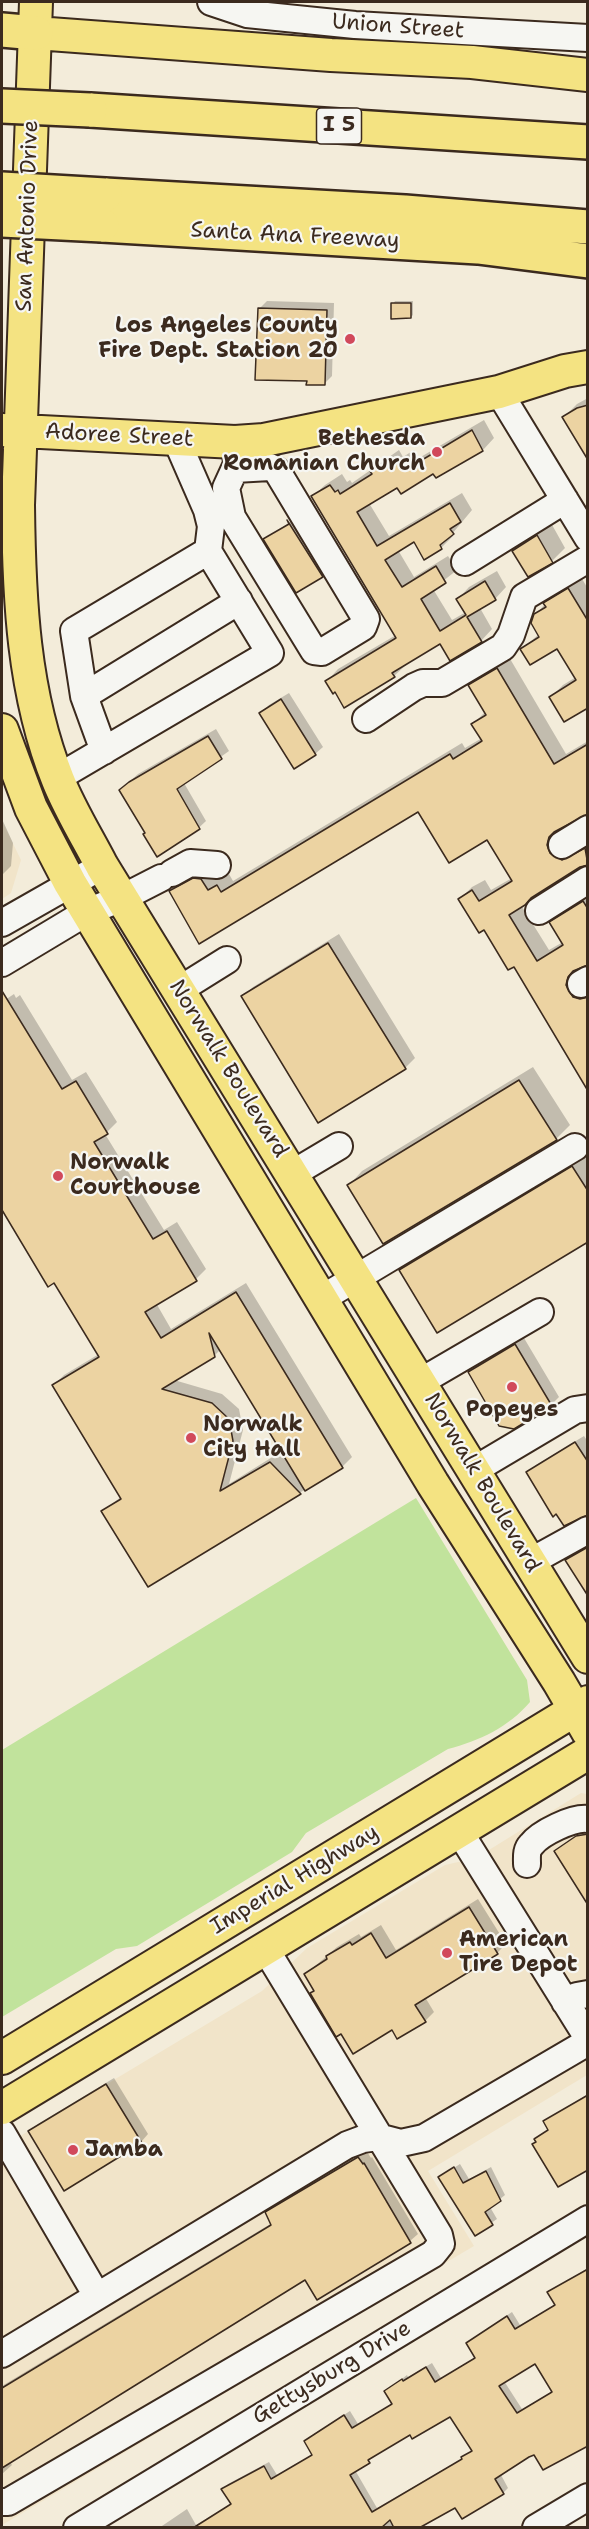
<!DOCTYPE html>
<html>
<head>
<meta charset="utf-8">
<style>
	body { margin:0 }
	#map { position:relative; width:589px; height:2529px; overflow:hidden; background:#f3ecda; font-family:"Shantell Sans",sans-serif }
	canvas { display:block }
	.frame { position:absolute; inset:0; border:3px solid #3b2a1e; pointer-events:none }
</style>
</head>
<body>
<div id="map">
<canvas width="589" height="2529"></canvas>
<div class="frame"></div>
</div>
<script>
const g = document.querySelector('canvas').getContext('2d');
g.lineJoin = 'round';
function fillPath(path, color) { g.fillStyle = color; g.fill(path, 'evenodd'); }
function stroke(path, color, width, dash) { g.strokeStyle = color; g.lineWidth = width; g.lineCap = dash ? 'butt' : 'round'; g.setLineDash(dash || []); g.stroke(path); }
function label(font, color, halo, rows, align = 'center') {
  g.font = font + ' "Shantell Sans",sans-serif'; g.lineWidth = 4.5; g.setLineDash([]); g.textBaseline = 'middle'; g.strokeStyle = halo; g.fillStyle = color; for (const [text, x, y, turn = 0] of rows) {
    g.save(); g.translate(x, y); g.rotate((+turn || 0) * Math.PI / 180); g.textAlign = isNaN(turn) ? turn : align; if (halo) g.strokeText(text, 0, 0); g.fillText(text, 0, 0); g.restore();
  }
}
fillPath(new Path2D(`
	M2,821l19,39 -10,33 -9,6z
	M581,1793l6,1v281l-159,96 46,75 -472,279v-378l260,-156 45,-43 138,-83 31,-7z`), '#f1e4c9');
fillPath(new Path2D(`
	M416,1498l111,182 3,22c-21,25 -51,39 -82,47l-142,84 -14,19 -155,94 -21,3 -114,68v-267z`), '#c1e39c');
fillPath(new Path2D(`
	M267,301l67,2 -2,73 -8,8 -16,-4 -49,-71z
	M395,301h18v14l-2,2 -18,-13z
	M588,398v58l-24,-39 13,-13z
	M484,420l10,18 -11,12 -47,26 -3,-5 -35,15 -29,17 20,33 73,-43 10,17 -20,24 1,2 -11,11 -17,11 -10,-18 -17,10 16,27 34,-21 9,14 -24,19 19,31 14,-8 -8,-13 11,-12 28,-16 9,16 -11,12 -15,9 12,21 -11,12h-40l-35,24 -12,11 -58,14 -9,-9 11,-12 58,-34 -83,-139 12,-11 17,-11 5,8 3,-2 2,3 47,-33 4,7 11,-7 5,8z
	M296,514l34,54 -7,8 -26,15 -32,-52 25,-17z
	M551,523l14,25 -13,13 -38,-10 13,-14z
	M581,577l7,12v117l-37,-9 12,-12 13,-8 -18,-30 -36,2 17,-15 -4,-19 22,-24z
	M509,657l57,97 22,-13v72l-29,16 -1,3 3,8 27,2v23l-9,1 -58,39 28,45 14,-8 -12,-19 12,-12 25,-16v69l-10,3 -1,3 2,9 9,7v89l-74,-111 -54,-65 12,-12 13,-7 6,10 21,-12 -24,-40 -70,-28 -218,132 -30,-51 12,-12 31,-12 7,13 9,-6 4,7 229,-138 3,5 17,-10 -9,-14 13,-13 -16,-26 12,-12z
	M289,693l34,54 -8,7 -54,-41 8,-8z
	M216,729l13,22 -45,32 22,38 -16,15 -33,19 -29,-72 10,-9z
	M2,819l11,24 -2,23 -9,9z
	M339,934l76,124 -10,10 -162,-71 10,-10z
	M14,994l2,4 4,-3 52,85 14,-8 31,50 -12,12 59,96 13,-8 29,47 -10,10 -40,24 15,26 75,-46 106,174 -10,10 -194,118 -45,-74 19,-15 -68,-111 10,-10 35,-21 -44,-73 -6,4 -47,-77v-206zM221,1349l61,102 -53,33 14,-54 -4,-21 -17,-15 -48,-14 40,-24z
	M533,1067l37,58 -14,14 -172,103 -35,-57 13,-14z
	M586,1154l2,86 -187,30 13,-14z
	M524,1338l35,59 -8,8 -81,-33 8,-7z
	M584,1436l4,6v72l-60,-42 8,-7z
	M588,1544v35l-21,-19z
	M588,1828v72l-32,-49z
	M478,1899l28,45 -9,9 -72,44 9,15 -9,9 -33,7 -76,-38 -10,-16 31,-27 22,-13 2,3 20,-12 15,25z
	M114,2078l34,56 -7,8 -111,-10 8,-8z
	M588,2094v54l-51,-7 -1,-2 13,-10 -4,-7 5,-5z
	M366,2150l5,8 1,-1 46,77 -8,7 -93,57 -12,-20 -296,183 3,4 -10,9v-88l270,-163 -5,-10 7,-8z
	M460,2164l9,15 22,-12 14,28 -15,12 7,12 -22,15 -35,-57z
	M588,2268v151l-88,54 8,15 -5,5 -40,24 -7,-11 -36,22h-261l28,-19 9,16 36,-22 -9,-14 5,-5 41,-22 8,13 36,-21 -7,-13 5,-5 39,-25 8,13 35,-21 -7,-12 21,-16 1,2 24,-14 9,15 35,-21 -8,-14 5,-5 39,-26 8,13 36,-21 -7,-12zM536,2362l17,29 -31,18 -18,-28zM451,2415l22,34 -10,9 -86,50 -22,-38 55,-37z`), '#0003');
const building = new Path2D(`
	M391,303h20v15l-20,1z
	M258,308l69,2 -2,75h-19l1,-4 -52,-1z
	M588,405v55l-26,-43 15,-9z
	M472,430l11,21 -47,27 -3,-4 -32,20 -4,-6 -40,24 20,34 73,-43 11,19 -11,7 4,5 -14,11 2,4 -18,11 -10,-18 -29,18 17,27 34,-21 10,17 -25,16 19,32 26,-16 -10,-16 29,-18 11,19 -29,17 15,25 -32,19 -10,-17 -48,29 3,4 -51,31 -9,-16 -2,2 -8,-13 71,-43 -85,-142 19,-11 5,7 3,-2 2,4 32,-20 -2,-3 17,-10 4,6 11,-7 5,9z
	M287,520l36,57 -27,16 -33,-54 26,-15z
	M537,535l16,28 -25,14 -16,-26z
	M568,588l20,33v87l-24,14 -15,-25 27,-17 -19,-31 -27,16 -10,-16 19,-12 -8,-14 3,-9 12,-7 -3,-4z
	M497,668l57,96 34,-20v70l-34,18 -5,5 -2,8 3,8 12,7 23,-12 3,17 -8,2 -49,31 -6,7 -16,10 28,46 26,-16 -14,-23 34,-21 5,8v56l-15,6 -5,6 -2,8 7,12 7,2 8,-2v94l-74,-124 -6,3 -24,-40 -5,3 -21,-34 14,-9 7,11 33,-20 -25,-41 -38,23 -31,-51 -219,132 -30,-53 24,-13 8,1 7,11 9,-5 4,7 229,-138 3,5 29,-18 -11,-17 15,-9 -18,-30z
	M281,699l35,56 -22,14 -35,-56z
	M208,736l14,23 -45,30 23,40 -43,28 -14,-23 2,-1 -26,-43 10,-8z
	M328,943l78,126 -88,54 -77,-127z
	M2,991l60,98 14,-8 32,53 -14,8 59,97 14,-8 30,50 -52,31 16,26 75,-46 107,176 -38,23 -96,-158 6,24 -53,32 50,14 17,16 4,22 -13,50 50,-29 31,32 -153,93 -47,-76 20,-12 -69,-114 47,-28 -45,-74 -6,4 -46,-77z
	M519,1080l38,60 -174,104 -36,-59z
	M572,1166l16,25v51l-151,91 -38,-63z
	M515,1344l37,62 -38,23 -15,-3 -31,-54z
	M575,1442l13,20v53l-24,11 -8,-12 -3,3 -27,-45z
	M588,1547v49l-23,-36z
	M588,1834v71l-34,-54 22,-15z
	M469,1907l29,47 -83,51 11,17 -29,17 -5,-9 -39,24 -12,-20 -5,3 -26,-44 4,-2 -10,-17 23,-15 -1,-3 24,-14 2,3 19,-12 15,25z
	M106,2084l36,59 -78,48 -36,-60z
	M588,2095v75l-30,17 -26,-43 4,-2 -2,-3 14,-9 -5,-9z
	M358,2157l5,7 1,-1 47,80 -94,57 -12,-20 -303,188v-80l269,-163 -6,-13z
	M454,2167l9,16 23,-12 15,30 -16,11 8,13 -18,11 -37,-59z
	M588,2269v177l-45,24 -9,-15 -5,2 -34,22 9,15 -42,25 -7,-11 -36,20h-25l-4,-8 -9,8h-188l38,-24 -10,-15 43,-23 7,13 41,-24 -8,-14 40,-26 8,13 40,-24 -8,-13 18,-12 1,2 23,-14 9,15 40,-24 -9,-15 41,-27 8,13 40,-24 -8,-13zM535,2364l17,28 -35,21 -18,-27zM450,2417l22,34 -11,6 1,2 -90,53 -22,-37 20,-12 -2,-3 42,-25 2,4z`);
fillPath(building, '#ecd3a2');
stroke(building, '#3b2a1e', 1.5);
const minor = new Path2D(`
	M211,2l36,12 108,11 233,13
	M499,392l89,146
	M176,439l31,71 4,16 -3,25
	M235,469l35,-2 7,4 89,148 -3,8 -41,25 -8,-1 -82,-134 -6,-29 11,-24 -2,-22
	M465,562l100,-62
	M84,696l155,-95
	M366,719l48,-32 9,-4h19l61,-36 8,-12 13,-38 64,-38
	M57,778l213,-125 -62,-102 -134,80 10,65 20,55
	M562,845l26,-16
	M172,873l18,-10 27,2
	M539,911l49,-31
	M2,923l100,-57
	M2,963l85,-51 35,-14 39,-20
	M581,984l7,-4
	M179,990l48,-30
	M292,1174l47,-28
	M321,1299l254,-152
	M420,1382l120,-70
	M474,1470l101,-60 13,-2
	M530,1562l58,-32
	M459,1831l129,207
	M527,1864c0,-7 -1,-14 4,-19 9,-12 42,-28 57,-26
	M565,2002l12,-6 11,-2
	M2,2133l95,163
	M2,2354l345,-209 16,-6 15,-2 23,6 23,-5 164,-96
	M2,2502h6l425,-248 8,-10 -2,-9 -174,-287
	M77,2528l511,-309
	M536,2528l52,-31`);
const major = new Path2D(`
	M36,2l-18,503c1,93 5,188 40,275 12,30 29,57 44,86l486,791
	M36,33l295,22 141,7 116,13
	M2,430l233,12 29,-2 235,-48 66,-21 23,-4
	M2,730l29,78 39,75 363,601 126,198 29,50
	M2,2058l586,-356
	M2,2108l586,-355`);
const highway = new Path2D(`
	M2,30l34,3
	M90,110l498,32
	M105,195l300,17 183,15
	M102,225l376,22 110,14`);
stroke(minor, '#3b2a1e', 30);
stroke(major, '#3b2a1e', 36);
stroke(highway, '#3b2a1e', 38);
stroke(minor, '#f6f6f2', 26);
stroke(major, '#f4e382', 32);
stroke(highway, '#f4e382', 33);
const highwayBridge = new Path2D(`
	M2,106l88,4
	M2,189l103,6
	M2,220l100,5`);
stroke(highwayBridge, '#3b2a1e', 38, []);
stroke(highwayBridge, '#f4e382', 33);
for (const [x, y, r, color] of [
	[350,339,6,"#d1495b"],
	[437,452,6,"#d1495b"],
	[58,1176,6,"#d1495b"],
	[512,1387,6,"#d1495b"],
	[191,1438,6,"#d1495b"],
	[447,1953,6,"#d1495b"],
	[73,2150,6,"#d1495b"]
]) { const dot = new Path2D(); dot.arc(x, y, r, 0, 2 * Math.PI); g.fillStyle = color; g.fill(dot); stroke(dot, '#f6f6f2', 2); }
for (const [x, y, w] of [
	[339,126,45]
]) { const box = new Path2D(); box.roundRect(x - w / 2, y - 18, w, 36, 4.5); g.fillStyle = '#f6f6f2'; g.fill(box); stroke(box, '#3b2a1e', 1.5); }
label('bold 21px', '#3b2a1e', null, [
	["I 5",339,126]
]);
label('22px', '#3b2a1e', '#f6f6f2', [
	["Union Street",398,27,4],
	["San Antonio Drive",28,216,-88],
	["Santa Ana Freeway",295,236,3],
	["Adoree Street",119,436,3],
	["Norwalk Boulevard",228,1069,58],
	["Norwalk Boulevard",482,1483,59],
	["Imperial Highway",295,1880,-31],
	["Gettysburg Drive",332,2373,-31]
]);
label('bold 22px', '#3b2a1e', '#f6f6f2', [
	["Los Angeles County",338,326,"right"],
	["Fire Dept. Station 20",338,351,"right"],
	["Bethesda",425,439,"right"],
	["Romanian Church",425,464,"right"],
	["Norwalk",70,1163],
	["Courthouse",70,1188],
	["Popeyes",512,1410,"center"],
	["Norwalk",203,1425],
	["City Hall",203,1450],
	["American",459,1940],
	["Tire Depot",459,1965],
	["Jamba",85,2150]
], 'left');
</script>
</body>
</html>
